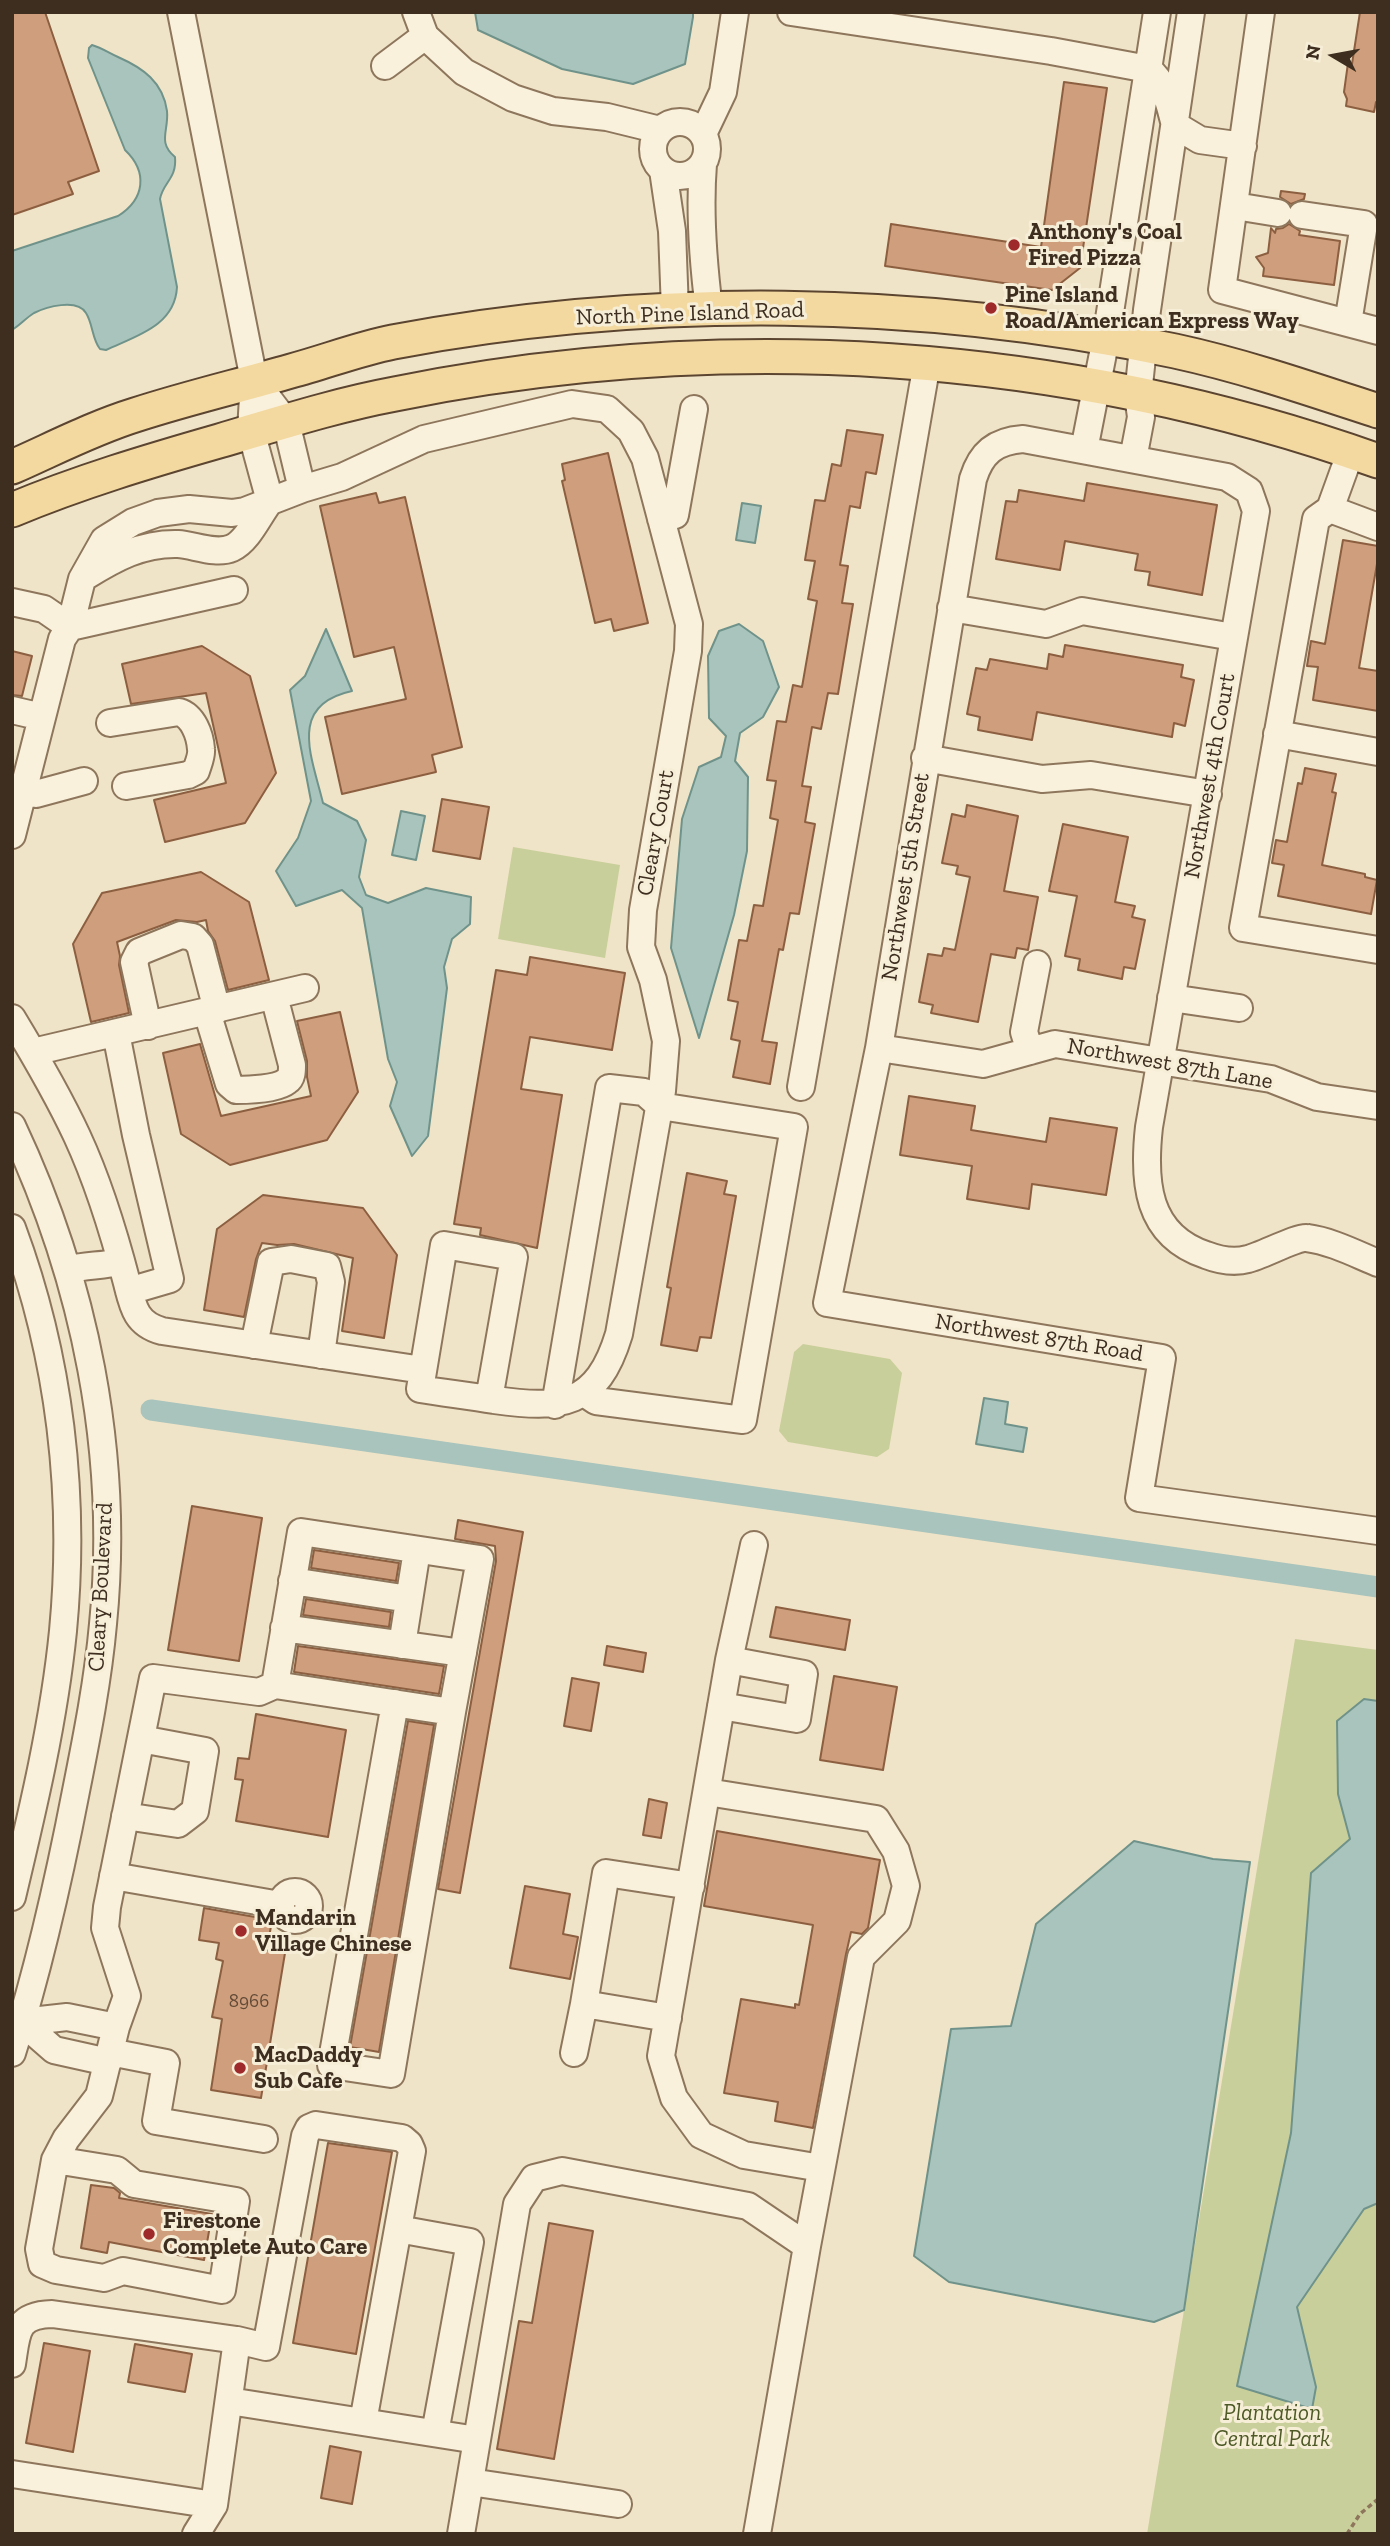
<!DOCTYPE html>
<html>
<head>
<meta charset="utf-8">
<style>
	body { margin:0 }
	#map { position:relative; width:1390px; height:2546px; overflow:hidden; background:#f0e4c8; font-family:"Zilla Slab",serif }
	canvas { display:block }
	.frame { position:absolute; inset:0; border:14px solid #3d2e20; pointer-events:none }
	.north { position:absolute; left:1299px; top:21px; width:70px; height:70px; -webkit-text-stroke:5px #f7eed8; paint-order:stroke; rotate:280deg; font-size:19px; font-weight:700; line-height:28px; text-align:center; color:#3d2e20 }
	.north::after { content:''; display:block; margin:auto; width:24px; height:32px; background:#3d2e20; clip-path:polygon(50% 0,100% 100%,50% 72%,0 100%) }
</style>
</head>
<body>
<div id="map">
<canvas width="1390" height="2546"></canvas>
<div class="frame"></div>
<div class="north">N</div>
</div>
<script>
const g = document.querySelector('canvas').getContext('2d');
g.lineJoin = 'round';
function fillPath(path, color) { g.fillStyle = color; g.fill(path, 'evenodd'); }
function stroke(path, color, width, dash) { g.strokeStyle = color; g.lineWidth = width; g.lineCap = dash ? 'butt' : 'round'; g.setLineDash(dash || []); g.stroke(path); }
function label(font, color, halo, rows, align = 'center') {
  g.font = font + ' "Zilla Slab",serif'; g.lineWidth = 6; g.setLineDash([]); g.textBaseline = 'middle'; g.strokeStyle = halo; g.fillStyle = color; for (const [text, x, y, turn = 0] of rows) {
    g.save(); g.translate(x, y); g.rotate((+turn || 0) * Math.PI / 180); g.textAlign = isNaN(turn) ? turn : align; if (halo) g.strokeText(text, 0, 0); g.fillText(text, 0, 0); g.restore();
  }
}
fillPath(new Path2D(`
	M513,847l107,18 -15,93 -107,-19z
	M803,1344l87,15 12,14 -13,76 -12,8 -89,-15 -9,-11 15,-79z
	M1295,1639l83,11v884h-231z`), '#c9cf9b');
const water = new Path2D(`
	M475,12h218v5l-8,47 -52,20 -71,-15 -84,-39z
	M92,45c10,3 17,8 26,12 25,11 45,25 49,54 2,20 -10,31 8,46 2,22 -12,25 -15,42l17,88c-2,39 -41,49 -71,63l-6,-1c-8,-10 -7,-25 -14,-36 -9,-15 -40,-6 -52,0 -8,5 -14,12 -22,17v-79l106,-35c27,-17 30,-44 7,-66l-37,-92 1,-10z
	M742,503l19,3 -6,37 -19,-3z
	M739,624l24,17 16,46 -16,30 -23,16 -5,28 13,16 -1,74 -13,64 -35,123 -28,-90 11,-129 17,-52 22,-10 5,-21 -17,-18 -1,-62 11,-25z
	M326,629l26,62c-65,14 -40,66 -29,112l34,18 9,19 -7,37 7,18 22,8 38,-15 45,9 -1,27 -18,15 -8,28 3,21 -19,148 -16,20 -22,-50 7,-24 -9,-23 -26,-151 -20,-18 -46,16 -20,-35 22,-33 13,-37 -21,-111 15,-14z
	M401,811l24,5 -9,44 -24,-5z
	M984,1398l24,4 -3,22 22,4 -4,24 -47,-8z
	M1364,1699l14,2v502l-14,6 -67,98 19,80 -4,22 -75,-23 54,-253 20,-260 39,-34 -12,-45 -1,-73z
	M1134,1841l79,18 37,3 -66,448 -30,12 -205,-40 -35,-26 37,-227 60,-3 25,-102z`);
fillPath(water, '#a9c4bc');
stroke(water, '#6f938a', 2);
stroke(new Path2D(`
	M151,1410l1227,177`), '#a9c4bc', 21);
const building = new Path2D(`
	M12,12h33l54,159 -31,11 5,12 -61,21z
	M1360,12h18v91l-2,-1 -2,10 -28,-6 1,-7 -3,-7 4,-29 4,1z
	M1064,82l43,6 -27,180 -28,22 -167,-24 6,-42 150,23z
	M1281,191l24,3 -1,5 -13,5 -11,-7z
	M1289,224l11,7 -1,4 41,6 -6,44 -71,-9 1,-8 -8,-11 12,-4 3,-25 4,5 1,-4 7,-1z
	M847,430l36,5 -7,39 -10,-2 -6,36 -10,-2 -10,59 8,1 -6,37 11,1 -15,90 -10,-1 -7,36 -9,-2 -10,59 9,1 -6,35 10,2 -16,90 -9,-1 -7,37 -4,-1 -17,92 15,2 -7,41 -37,-7 7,-36 -9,-2 7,-37 -10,-2 11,-60 8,1 7,-36 9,1 15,-86 -8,-2 6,-37 -9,-1 10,-59 9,1 7,-37 9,2 15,-86 -9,-2 7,-38 -10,-1 10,-60 10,1 7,-37 9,2z
	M608,453l40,170 -34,8 -3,-12 -16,4 -33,-142 3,-1 -3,-16z
	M1087,483l130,22 -15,90 -54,-10 2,-13 -15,-2 3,-16 -73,-13 -5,29 -64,-11 10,-58 11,1 2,-12 65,11z
	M376,493l3,10 26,-6 57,250 -30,8 4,17 -94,22 -17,-77 81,-18 -12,-52 -40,10 -34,-151z
	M1343,540l35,6v12l-19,110 19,3v40l-65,-11 5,-33 -11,-1 4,-25 14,3z
	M1065,645l118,20 -2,12 13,3 -9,46 -11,-3 -2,14 -135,-25 -5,28 -54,-10 2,-13 -13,-3 9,-46 11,2 3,-11 57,10 2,-15 14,3z
	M202,646l48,30 26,97 -31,50 -80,19 -11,-42 72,-17 -20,-90 -75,11 -9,-40z
	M12,651l20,5 -10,40 -10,-1z
	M1305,768l31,6 -4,18 4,1 -14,72 43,9v3l12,3 -6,34 -93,-18 6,-31 -12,-2 4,-23 11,2 11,-59 4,1z
	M442,799l47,8 -9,52 -47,-8z
	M967,805l51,11 -14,75 34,6 -10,53 -11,-2 -2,10 -24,-4 -13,68 -47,-9 2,-8 -14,-3 9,-48 14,2 2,-8 11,2 15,-73 -14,-3 2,-8 -16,-3 10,-49 13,3z
	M1063,824l65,13 -13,65 20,4 -3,11 13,3 -10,49 -11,-2 -2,12 -44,-9 2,-11 -15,-3 12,-60 -28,-5z
	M201,872l48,30 20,78 -41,10 -13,-49 -7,-10 -2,-11 -9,2 -21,-2 -59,22 3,14 -1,9 10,48 -38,9 -18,-78 29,-51z
	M530,957l95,16 -13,77 -82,-13 -9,52 41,6 -25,153 -57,-13 1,-7 -27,-4 42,-254 31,5z
	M340,1012l18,80 -31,48 -97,25 -49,-31 -18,-81 37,-9 21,72 90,-20 -4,-19v-16l-10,-40z
	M909,1096l66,10 -4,24 75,12 4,-24 67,10 -11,67 -74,-11 -3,25 -62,-10 5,-33 -72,-11z
	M687,1173l40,8 -3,13 12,2 -25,142 -11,-1 -3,14 -36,-6 10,-57 -4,-1z
	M263,1195l100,13 34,47 -13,83 -42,-7 11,-73 -59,-14 -17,1 -15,-2 -6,16 -12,58 -40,-7 13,-81z
	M192,1506l70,12 -23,143 -71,-11z
	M458,1520l65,12 -63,361 -22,-4 58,-328 -1,-15 -40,-7z
	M314,1550l85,13 -3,18 -85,-13z
	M306,1599l85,13 -2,15 -86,-12z
	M776,1607l74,13 -5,30 -75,-13z
	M298,1646l146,20 -5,28 -145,-22z
	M607,1646l39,7 -3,19 -39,-7z
	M834,1676l63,11 -14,83 -63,-10z
	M572,1678l27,5 -8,48 -27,-5z
	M256,1714l90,16 -18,107 -92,-16 7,-41 -8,-1 3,-21 11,1z
	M408,1721l26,4 -55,327 -29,-5z
	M649,1799l18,4 -6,35 -18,-3z
	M717,1831l163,29 -12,68 -6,6 -11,-2 -5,22 -33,174 -38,-7 3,-19 -54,-9 17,-94 54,9v-4l4,1 14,-80 -109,-19z
	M525,1886l45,8 -7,40 15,3 -8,42 -60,-11z
	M204,1908l68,12 -5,30 18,3 -24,145 -50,-8 11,-71 -10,-2 11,-56 -7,-2 3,-16 -20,-3z
	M328,2143l64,9 -36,202 -63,-11z
	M91,2185l23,3 6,5 -1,5 93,16 -8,46 -95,-18 -2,11 -26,-5z
	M549,2223l44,8 -39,228 -57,-10 22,-128 13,2z
	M44,2343l46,8 -17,101 -47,-9z
	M135,2344l57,10 -7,38 -57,-10z
	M330,2446l31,6 -9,52 -31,-6z`);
fillPath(building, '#cf9f7d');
stroke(building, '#8d5f41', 2);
const minor = new Path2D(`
	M181,12l73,368 -3,51 19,70
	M416,12l9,24 39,36 49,26 40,13 54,6 53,13
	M791,12l260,39 97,18c18,15 21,34 27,56l25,15 43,6
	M1261,12l-39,278 156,41
	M385,66l40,-30
	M653 149a27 27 0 1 1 54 0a27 27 0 1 1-54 0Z
	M703,134l20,-42 12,-80
	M703,164c-4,49 0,97 6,145
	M663,170l9,61 3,79
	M1235,206l43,7
	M1302,215l62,9 -16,99
	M254,380l32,42 16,67
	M1084,450l22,-112 51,-326
	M1351,451l-21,58 48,18
	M1133,459l8,-42 -3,-22 9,-85 44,-298
	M1330,509l-14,10 -73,409 135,22
	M661,519l14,-4 19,-106
	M86,576c29,-18 56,-33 92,-32 16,1 38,11 54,4 16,-7 27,-33 38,-47
	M12,602l32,7 26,18 164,-37
	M951,608l95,16 36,-13 151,26
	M12,710l30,7
	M110,723l69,-11c14,4 21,23 22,37 1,7 -3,15 -5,22l-8,4 -62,11
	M1277,734l101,18
	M925,758l117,21 49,-4 117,19
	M23,792l13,2 48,-13
	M12,835l50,-196 8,-12 12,-48 22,-39 29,-18 25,-9 31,-4 43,4 13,-2 57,-22 40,-12 82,-38 148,-35 35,5 24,22 14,27 44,166 -1,27 -45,259 -2,37 12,33 13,61 -4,50 -43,243c-22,73 -58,75 -125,66 -24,-4 -49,-7 -74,-11l24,-144 70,12 -25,142
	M1171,998l68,10
	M207,1012l22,72 7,6c13,0 41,-1 51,-9 5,-3 5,-10 5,-16l-18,-69
	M12,1018c23,38 46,77 65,118 20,43 38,101 50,147 6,24 9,41 35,48l261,39
	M148,1026l-14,-64 5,-10 42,-17 12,2 7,8 17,65
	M116,1033l20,102 34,144 -41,12
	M879,1048l104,16 72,-20 216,35 46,18 61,9
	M1030,1051l-6,-19 13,-68
	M33,1052l272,-64
	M801,1087l126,-724
	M12,1126c73,155 108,327 91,498 -5,56 -16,112 -27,167 -17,88 -37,177 -64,262
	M12,1228c48,129 64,267 51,403 -9,90 -30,178 -51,266
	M1378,1263c-22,-9 -47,-22 -71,-25 -8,-2 -46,18 -59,21 -14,4 -29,1 -42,-4 -60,-20 -63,-74 -57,-128l107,-616 -7,-20 -22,-14 -204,-38c-28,2 -42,14 -50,40l-94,569 -52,255 335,55 -23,140 239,33
	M68,1270c18,-6 35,-3 53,-9
	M254,1345l17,-83 20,-3 36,7 4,16 -10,73
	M555,1405l54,-317 35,4 16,14 134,21 -51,293 -147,-19 -12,-8
	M754,1545l-25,115 -68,396 13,42 27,37 43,20 77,13
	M292,1581l117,18
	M284,1628l179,25
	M402,1645l15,-95
	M275,1685l26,-153 179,27 -28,153
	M721,1706l76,13 7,-45 -75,-14
	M707,1792l169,27 20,32 10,35 -9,35 -36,36 -54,289 -50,288
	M125,1816l53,8 17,-13 10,-60 -64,-12
	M113,1876l167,29
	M281 1906a14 14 0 1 1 28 0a14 14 0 1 1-28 0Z
	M584,2004l22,-131 85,13
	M12,2019l10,3 32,28 54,12
	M22,2022l45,-5 49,10
	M110,2052l56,11 -10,58 108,18
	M574,2053l10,-49 84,14
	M55,2160l62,10 17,14 102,17 -14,89 -99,-19 -19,7 -48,-8 -14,-6 -3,-15 16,-89 11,-21 33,-43 17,-69 11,-31 -22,-68 2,-21 46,-229 106,14 16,-7 177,27 -61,362 -60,-9 64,-362
	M398,2229l72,13 -35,191
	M12,2364c5,-31 3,-49 40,-50l185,26 29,7 39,-211 4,-8 7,-3 86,13 7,6 3,7 -49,271
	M229,2401l248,39
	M12,2474l202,31 -18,29
	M470,2482l148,22
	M214,2505l23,-165
	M461,2534l56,-330 17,-26 28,-7 186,35 59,40`);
const major = new Path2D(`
	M12,467c41,-18 81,-39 123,-52 52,-17 104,-29 156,-44 34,-9 67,-22 102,-29 257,-48 526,-45 782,9 69,15 136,38 203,60
	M12,510c67,-28 137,-49 207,-69 58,-17 117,-36 176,-47 327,-66 668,-45 983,67`);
stroke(minor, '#8d765c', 30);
stroke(major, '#5b4430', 37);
stroke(new Path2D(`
	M1347,2534l13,-20 18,-15`), '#8d765c', 3.5, [5, 3.5]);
stroke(minor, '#faf1dc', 26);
stroke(major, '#f3d9a0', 33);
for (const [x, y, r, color] of [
	[1014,245,7,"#9e2a2b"],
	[991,308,7,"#9e2a2b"],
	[241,1931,7,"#9e2a2b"],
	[240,2068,7,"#9e2a2b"],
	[149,2234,7,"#9e2a2b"]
]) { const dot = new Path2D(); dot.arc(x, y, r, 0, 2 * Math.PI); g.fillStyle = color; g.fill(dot); stroke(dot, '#f7eed8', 2.5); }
label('19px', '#624a37', null, [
	["8966",249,2002]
]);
label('bold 23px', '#3d2e20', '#f7eed8', [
	["Anthony's Coal",1028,232],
	["Fired Pizza",1028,258],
	["Pine Island",1005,295],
	["Road/American Express Way",1005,321],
	["Mandarin",255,1918],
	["Village Chinese",255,1944],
	["MacDaddy",254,2055],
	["Sub Cafe",254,2081],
	["Firestone",163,2221],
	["Complete Auto Care",163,2247]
], 'left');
label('23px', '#3d2e20', '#f7eed8', [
	["North Pine Island Road",690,314,-2],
	["Northwest 4th Court",1210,776,-80],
	["Cleary Court",656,833,-80],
	["Northwest 5th Street",906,877,-81],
	["Northwest 87th Lane",1170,1064,10],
	["Northwest 87th Road",1039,1338,9],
	["Cleary Boulevard",101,1587,-87]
]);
label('italic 23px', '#4d5a26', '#f7eed8', [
	["Plantation",1272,2413],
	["Central Park",1272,2439]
]);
</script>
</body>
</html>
